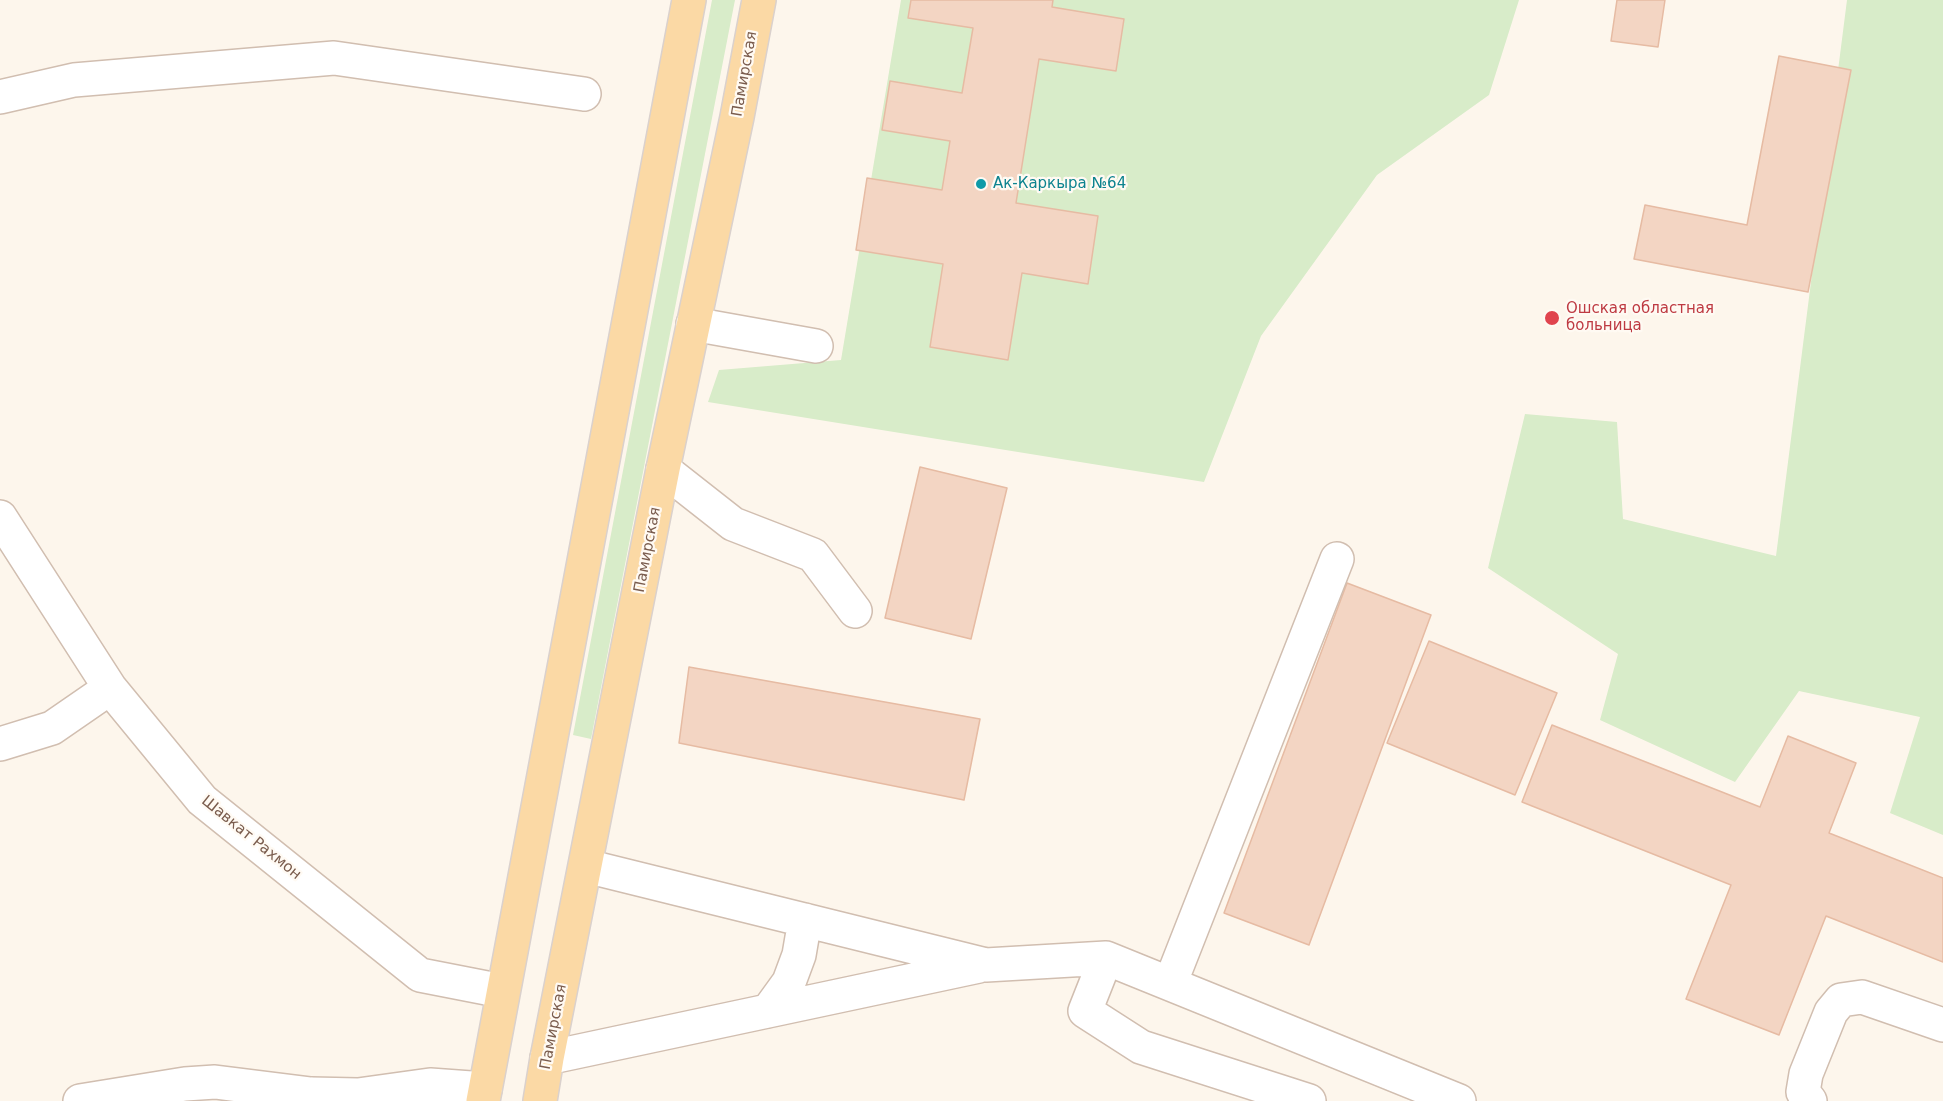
<!DOCTYPE html>
<meta charset="utf-8">
<style>
body{margin:0}
canvas{display:block;background:#fdf6ec}
</style>
<canvas width="1943" height="1101"></canvas>
<script>
const ctx = document.querySelector('canvas').getContext('2d');
ctx.lineJoin = 'round';
function fillPath(path, color) {
  ctx.fillStyle = color;
  ctx.fill(path, 'evenodd');
}
function toPath(rows) {
  const path = new Path2D();
  for (const r of rows) {
    path.moveTo(r[0], r[1]);
    for (let i = 2; i < r.length; i += 2) path.lineTo(r[i], r[i + 1]);
  }
  return path;
}
function strokePath(path, color, width, dash) {
  ctx.strokeStyle = color;
  ctx.lineWidth = width;
  ctx.lineCap = dash ? 'butt' : 'round';
  ctx.setLineDash(dash || []);
  ctx.stroke(path);
}
function drawText(font, color, halo, rows, align = 'center') {
  ctx.font = font + ' "DejaVu Sans",sans-serif';
  ctx.lineWidth = 4.5;
  ctx.setLineDash([]);
  ctx.textBaseline = 'middle';
  ctx.strokeStyle = halo;
  ctx.fillStyle = color;
  for (const [text, x, y, turn = 0] of rows) {
    ctx.save();
    ctx.translate(x, y);
    ctx.rotate((+turn || 0) * Math.PI / 180);
    ctx.textAlign = isNaN(turn) ? turn : align;
    if (halo) ctx.strokeText(text, 0, 0);
    ctx.fillText(text, 0, 0);
    ctx.restore();
  }
}
fillPath(toPath([
 [712,0,735,0,591,739,573,735],
 [901,0,1519,0,1489,95,1377,175,1261,336,1204,482,708,402,719,370,841,360],
 [1847,0,1943,0,1943,835,1890,813,1920,717,1799,691,1735,782,1600,720,1618,654,1488,568,1525,414,1617,422,1623,519,1776,556]
]), '#d8ecc9');
const building = toPath([
 [911,0,1053,0,1052,7,1124,19,1116,71,1039,59,1016,203,1098,216,1088,284,1022,273,1008,360,930,347,943,264,856,250,867,178,942,190,950,141,882,130,890,81,962,93,973,28,908,18,911,0],
 [1617,0,1665,0,1658,47,1611,41,1617,0],
 [1779,56,1851,70,1808,292,1634,259,1645,205,1747,225,1779,56],
 [920,467,1007,488,971,639,885,618,920,467],
 [1347,583,1431,615,1309,945,1224,913,1347,583],
 [1429,641,1557,693,1515,795,1387,743,1429,641],
 [689,667,980,719,964,800,679,743,689,667],
 [1552,725,1760,807,1788,736,1856,763,1829,833,1943,878,1943,962,1826,916,1779,1035,1686,999,1731,885,1522,802,1552,725]
]);
fillPath(building, '#f3d5c3');
strokePath(building, '#e6bba3', 1.5);
const minor = toPath([
 [0,97,74,80,334,58,584,94],
 [693,324,816,346],
 [663,469,733,524,813,555,855,611],
 [0,517,110,688,202,800,420,975,502,991],
 [0,744,52,728,110,688],
 [586,866,986,965,1106,958,1459,1101],
 [1106,958,1085,1011,1141,1047,1309,1101],
 [1170,984,1337,559],
 [768,1011,789,982,799,955,805,920],
 [547,1058,979,966],
 [80,1101,185,1084,215,1082,311,1094,358,1095,430,1085,485,1089],
 [1810,1101,1803,1092,1806,1074,1831,1012,1841,1000,1862,997,1943,1025]
]);
const major = toPath([
 [483,1101,689,0],
 [540,1101,547,1058,663,469,737,117,759,0]
]);
strokePath(minor, '#d1beb0', 36);
strokePath(major, '#dad1cd', 36);
strokePath(minor, '#fff', 33);
strokePath(major, '#fbd9a5', 33);
for (const [x, y, r, color] of [
 [981,184,6,"#0f9aa8"],
 [1552,318,8,"#e0444e"]
]) {
  const dot = new Path2D();
  dot.arc(x, y, r, 0, 2 * Math.PI);
  ctx.fillStyle = color;
  ctx.fill(dot);
  strokePath(dot, '#fffaf3', 2);
}
drawText('15px', '#7a5c4d', '#fffaf3', [
 ["Памирская",745,74,-80],
 ["Памирская",648,550,-79],
 ["Шавкат Рахмон",251,838,39],
 ["Памирская",554,1027,-79]
]);
drawText('15px', '#0d838f', '#fffaf3', [
 ["Ак-Каркыра №64",993,184]
], 'left');
drawText('15px', '#be3a42', '#fffaf3', [
 ["Ошская областная",1566,309],
 ["больница",1566,326]
], 'left');
</script>
